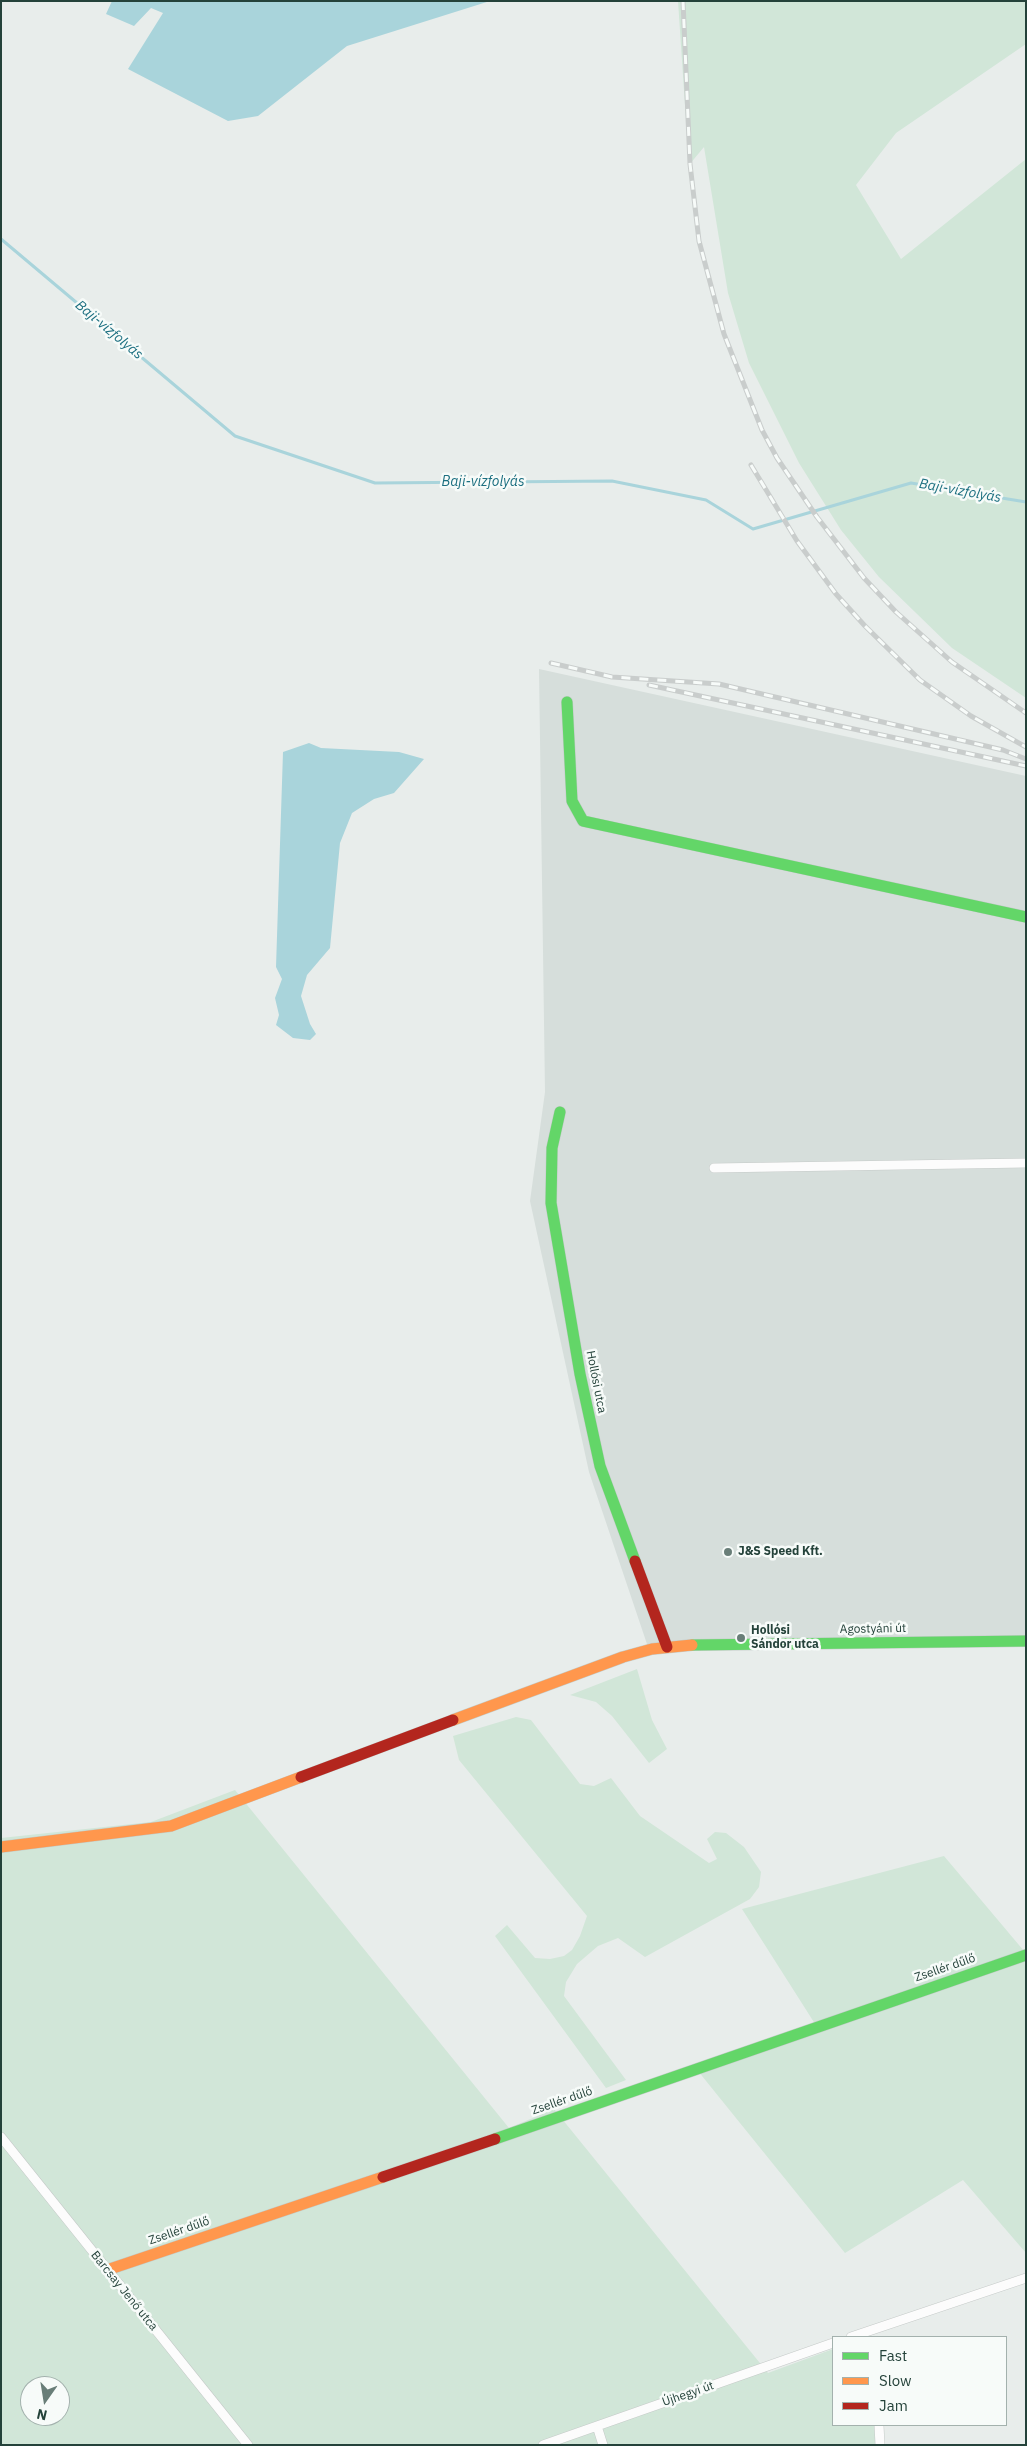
<!DOCTYPE html>
<meta charset="utf-8">
<style>
body{margin:0}
#map{position:relative;width:1027px;height:2446px;overflow:hidden;background:#e8edeb;font-family:"IBM Plex Sans",sans-serif}
canvas{display:block}
.frame{position:absolute;inset:0;border:2px solid #24423a;pointer-events:none}
.legend{position:absolute;left:832px;top:2336px;width:175px;height:90px;box-sizing:border-box;background:#f7fbf9;border:1px solid #a3b1ad;margin:0;padding:6px 9px;list-style:none;font-size:15px;color:#24423a}
.legend li{display:flex;align-items:center;gap:10px;height:25px}
.legend b{width:25px;border:1px solid #a3b1ad}
.north{position:absolute;left:20px;top:2376px;width:50px;height:50px;box-sizing:border-box;background:#f7fbf9;border:1px solid #a3b1ad;border-radius:50%;rotate:193deg;font-size:14px;font-weight:700;line-height:20px;text-align:center;color:#24423a}
.north::after{content:'';display:block;margin:auto;width:18px;height:22px;background:#697e78;clip-path:polygon(50% 0,100% 100%,50% 72%,0 100%)}
</style>
<div id="map">
<canvas width="1027" height="2446"></canvas>
<div class="frame"></div>
<ul class="legend">
<li><b style="height:6px;background:#63d668"></b>Fast</li>
<li><b style="height:6px;background:#ff974d"></b>Slow</li>
<li><b style="height:6px;background:#b3261e"></b>Jam</li>
</ul>
<div class="north">N</div>
</div>
<script>
const ctx = document.querySelector('canvas').getContext('2d');
ctx.lineJoin = 'round';
function fillPath(path, color) {
  ctx.fillStyle = color;
  ctx.fill(path, 'evenodd');
}
function toPath(rows) {
  const path = new Path2D();
  for (const r of rows) {
    path.moveTo(r[0], r[1]);
    for (let i = 2; i < r.length; i += 2) path.lineTo(r[i], r[i + 1]);
  }
  return path;
}
function strokePath(path, color, width, dash) {
  ctx.strokeStyle = color;
  ctx.lineWidth = width;
  ctx.lineCap = dash ? 'butt' : 'round';
  ctx.setLineDash(dash || []);
  ctx.stroke(path);
}
function drawText(font, color, halo, rows, align = 'center') {
  ctx.font = font + ' "IBM Plex Sans",sans-serif';
  ctx.lineWidth = 5;
  ctx.setLineDash([]);
  ctx.textBaseline = 'middle';
  ctx.strokeStyle = halo;
  ctx.fillStyle = color;
  for (const [text, x, y, turn = 0] of rows) {
    ctx.save();
    ctx.translate(x, y);
    ctx.rotate((+turn || 0) * Math.PI / 180);
    ctx.textAlign = isNaN(turn) ? turn : align;
    if (halo) ctx.strokeText(text, 0, 0);
    ctx.fillText(text, 0, 0);
    ctx.restore();
  }
}
fillPath(toPath([
 [539,669,1026,776,1026,1642,649,1650,589,1472,530,1201,545,1092]
]), '#d6dedb');
fillPath(toPath([
 [678,1,1026,1,1026,44,896,133,856,185,901,259,1026,159,1026,698,952,648,879,577,841,530,799,463,749,363,728,293,704,147,689,165],
 [637,1669,652,1720,667,1749,649,1763,612,1716,596,1702,570,1695],
 [516,1717,531,1720,580,1784,594,1786,611,1778,640,1816,709,1863,717,1859,707,1839,715,1832,726,1833,744,1847,761,1872,759,1887,750,1899,645,1957,618,1938,598,1946,577,1964,566,1982,564,1996,626,2080,606,2088,495,1936,507,1925,535,1958,550,1959,564,1956,572,1950,580,1936,587,1916,459,1760,453,1736],
 [235,1790,509,2128,554,2109,768,2373,833,2349,833,2425,879,2425,879,2445,1,2445,1,1838,151,1822],
 [30,2386,60,2386,60,2416,30,2416],
 [944,1856,1024,1951,1026,1951,1026,2253,963,2180,845,2253,698,2071,817,2027,742,1909]
]), '#d1e6d8');
fillPath(toPath([
 [112,1,490,1,347,46,258,116,228,121,128,69,163,13,151,8,134,26,106,14],
 [309,743,321,748,399,752,424,759,394,793,374,799,352,813,340,843,330,948,307,975,301,996,310,1024,316,1034,310,1040,293,1038,276,1025,279,1015,275,998,282,979,276,967,283,752]
]), '#a9d4db');
strokePath(toPath([
 [1,239,235,436,375,483,612,481,706,500,753,529,911,483,1026,502]
]), '#a9d4db', 3);
const street = toPath([
 [714,1168,1026,1163],
 [1,2137,248,2445],
 [851,2337,1026,2278],
 [879,2425,880,2445],
 [597,2426,603,2445],
 [543,2445,833,2343]
]);
const fast = toPath([
 [567,702,572,801,583,821,1026,917],
 [560,1112,552,1148,551,1203,580,1374,600,1466,635,1561],
 [692,1645,1026,1641],
 [495,2139,1026,1955]
]);
const slow = toPath([
 [453,1720,623,1657,652,1649,692,1645],
 [1,1847,171,1826,301,1777],
 [107,2270,383,2177]
]);
const jam = toPath([
 [635,1561,667,1647],
 [301,1777,453,1720],
 [383,2177,495,2139]
]);
strokePath(street, '#c5cac8', 10);
strokePath(fast, '#c3cbc8', 12);
strokePath(slow, '#c3cbc8', 12);
strokePath(jam, '#c3cbc8', 12);
strokePath(street, '#fcfcfc', 9);
strokePath(fast, '#63d668', 11);
strokePath(slow, '#ff974d', 11);
strokePath(jam, '#b3261e', 11);
const rail = toPath([
 [683,1,690,164,699,241,724,334,762,430,777,458,817,517,864,578,896,612,952,662,1026,713],
 [751,465,797,541,836,594,865,626,920,680,971,716,1026,747],
 [551,663,612,677,719,684,1003,750,1026,759],
 [649,685,1026,766]
]);
strokePath(rail, '#c9cdcc', 5);
strokePath(rail, '#f7fbf9', 3, [9]);
for (const [x, y, r, color] of [
 [728,1552,5,"#697e78"],
 [741,1638,5,"#697e78"]
]) {
  const dot = new Path2D();
  dot.arc(x, y, r, 0, 2 * Math.PI);
  ctx.fillStyle = color;
  ctx.fill(dot);
  strokePath(dot, '#f7fbf9', 2);
}
drawText('12px', '#24423a', '#f7fbf9', [
 ["Hollósi utca",596,1382,79],
 ["Agostyáni út",873,1629,-1],
 ["Zsellér dűlő",945,1968,-19],
 ["Zsellér dűlő",562,2101,-19],
 ["Zsellér dűlő",179,2231,-19],
 ["Barcsay Jenő utca",124,2291,51],
 ["Újhegyi út",688,2394,-19]
]);
drawText('bold 12px', '#24423a', '#f7fbf9', [
 ["J&S Speed Kft.",738,1552],
 ["Hollósi",751,1631],
 ["Sándor utca",751,1645]
], 'left');
drawText('italic 14px', '#1c6f80', '#f7fbf9', [
 ["Baji-vízfolyás",109,330,40],
 ["Baji-vízfolyás",483,482],
 ["Baji-vízfolyás",960,491,10]
]);
</script>
